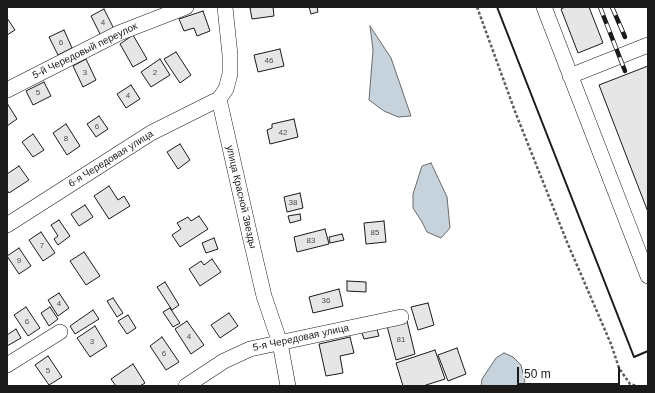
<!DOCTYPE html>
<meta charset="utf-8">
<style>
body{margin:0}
#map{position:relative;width:655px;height:393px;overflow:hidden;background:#fff;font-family:Helvetica,sans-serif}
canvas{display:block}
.frame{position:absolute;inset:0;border:8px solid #1a1a1a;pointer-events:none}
.scale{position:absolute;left:517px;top:367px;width:103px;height:18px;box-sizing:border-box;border:2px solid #1a1a1a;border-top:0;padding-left:5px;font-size:12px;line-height:14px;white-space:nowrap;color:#1a1a1a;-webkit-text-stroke:3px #fff;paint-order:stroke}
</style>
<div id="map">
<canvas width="655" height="393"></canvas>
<div class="frame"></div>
<div class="scale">50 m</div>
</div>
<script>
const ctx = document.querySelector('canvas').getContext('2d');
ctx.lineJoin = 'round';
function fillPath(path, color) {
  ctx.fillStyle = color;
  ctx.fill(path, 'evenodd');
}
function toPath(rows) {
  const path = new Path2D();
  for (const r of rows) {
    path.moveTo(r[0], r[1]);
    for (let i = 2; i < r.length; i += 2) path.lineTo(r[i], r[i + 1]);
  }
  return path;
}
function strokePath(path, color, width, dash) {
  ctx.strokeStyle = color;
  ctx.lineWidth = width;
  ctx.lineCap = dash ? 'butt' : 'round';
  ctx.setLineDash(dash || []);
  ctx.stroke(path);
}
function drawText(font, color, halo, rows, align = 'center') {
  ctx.font = font + ' Helvetica,sans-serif';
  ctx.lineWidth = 3;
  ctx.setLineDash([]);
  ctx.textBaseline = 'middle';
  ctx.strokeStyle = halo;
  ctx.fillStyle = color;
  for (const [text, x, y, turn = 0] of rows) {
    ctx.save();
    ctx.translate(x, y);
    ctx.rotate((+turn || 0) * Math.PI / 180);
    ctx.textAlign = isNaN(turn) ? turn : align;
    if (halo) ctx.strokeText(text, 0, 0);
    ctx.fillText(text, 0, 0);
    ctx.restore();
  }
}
const water = toPath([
 [370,26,391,58,411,116,398,117,384,111,369,100,373,50,370,26],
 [431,163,447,197,450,228,441,238,427,232,422,222,413,208,413,194,422,166,431,163],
 [504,353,513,357,521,365,525,381,522,386,481,386,482,379,496,358,504,353]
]);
fillPath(water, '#c6d2dc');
strokePath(water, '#6a6a6a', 1);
const building = toPath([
 [254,7,273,7,274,16,252,19,250,8,254,7],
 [309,7,317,7,318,12,311,14,309,7],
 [565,7,589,7,603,43,578,53,561,9,565,7],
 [104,9,114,29,101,36,91,16,104,9],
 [203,11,210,31,197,36,194,28,184,31,179,19,203,11],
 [7,18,15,30,7,35,7,18],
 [64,30,72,48,58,55,49,37,64,30],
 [133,35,147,59,133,67,120,44,133,35],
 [280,49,284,66,258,72,254,55,280,49],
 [176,52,191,75,180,83,164,59,176,52],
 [86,59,96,80,83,87,73,66,86,59],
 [160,59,170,75,151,87,141,72,160,59],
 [648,66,648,212,599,85,648,66],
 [44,82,51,96,33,105,26,91,44,82],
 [131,85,140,99,126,108,117,94,131,85],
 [7,103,17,119,7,126,7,103],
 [99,116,108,129,96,137,87,124,99,116],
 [294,119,298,137,270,144,267,130,272,128,272,124,294,119],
 [66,124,80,146,67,155,53,133,66,124],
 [33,134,44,150,33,157,22,142,33,134],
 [180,144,190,160,178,169,167,152,180,144],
 [19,166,29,180,9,193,7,190,7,174,19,166],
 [109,186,118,200,124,196,130,206,109,219,94,196,109,186],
 [300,193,303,208,287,212,284,197,300,193],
 [85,205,93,217,79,226,71,214,85,205],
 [300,214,301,220,290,223,288,216,300,214],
 [199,216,208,229,180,247,172,235,181,229,177,223,188,217,191,221,199,216],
 [59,220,70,236,58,245,54,239,58,236,51,225,59,220],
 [384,221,386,242,366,244,364,223,384,221],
 [325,229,329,244,297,252,294,237,325,229],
 [41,232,55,253,43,261,29,240,41,232],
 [342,234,344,240,330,243,329,237,342,234],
 [214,238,218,249,206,253,202,243,214,238],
 [19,248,31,266,19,274,7,256,19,248],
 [84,252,100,276,86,285,70,261,84,252],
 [212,259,221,272,200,286,189,269,201,261,204,265,212,259],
 [347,281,366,282,366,292,347,291,347,281],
 [165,282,179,305,172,310,157,287,165,282],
 [339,289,343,306,313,313,309,297,339,289],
 [59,293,69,308,58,316,48,300,59,293],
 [113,298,123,313,117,317,107,301,113,298],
 [428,303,434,325,418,330,411,307,428,303],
 [26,307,40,328,28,336,14,315,26,307],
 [50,307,58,319,49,326,41,313,50,307],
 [170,308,180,323,173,327,163,312,170,308],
 [93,310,99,319,75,334,70,326,93,310],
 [229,313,238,326,220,338,211,325,229,313],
 [128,315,136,328,127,334,118,321,128,315],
 [187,321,204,345,191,354,175,329,187,321],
 [407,321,415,354,396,360,387,326,407,321],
 [95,326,107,346,90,357,77,338,95,326],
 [376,326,379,336,364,339,361,330,376,326],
 [16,329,21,338,7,346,7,335,16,329],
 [162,337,179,362,166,370,150,346,162,337],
 [350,337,354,353,340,356,343,373,326,376,319,344,350,337],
 [457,348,466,374,448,381,438,355,457,348],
 [435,350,445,379,423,386,403,386,396,363,435,350],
 [48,356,62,377,49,385,35,365,48,356],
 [133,364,145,383,140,386,116,386,111,379,133,364]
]);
fillPath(building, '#e6e6e6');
strokePath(building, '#1a1a1a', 1);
const minor = toPath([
 [225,7,230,55,230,74,226,89,219,99,250,236,264,296,280,343,288,386],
 [544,7,648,276],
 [570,76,648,45],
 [7,90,119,33,186,7],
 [7,225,151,133,219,99],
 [7,365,60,332],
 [186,386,224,361,250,349,401,317]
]);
strokePath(minor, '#1a1a1a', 16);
strokePath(toPath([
 [477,7,516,114,567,242,611,344,619,368,630,384,636,386]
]), '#5f5f5f', 2.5, [3, 2]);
strokePath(minor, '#fff', 15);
const rail = toPath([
 [600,7,625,71],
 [612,7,625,37]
]);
strokePath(rail, '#1a1a1a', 4.5);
strokePath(rail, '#fff', 3, [9]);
strokePath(toPath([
 [497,7,634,357,648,351]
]), '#1a1a1a', 2);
drawText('8px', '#4d4d4d', null, [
 ["4",103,23],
 ["6",61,43],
 ["46",269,61],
 ["3",85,73],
 ["2",155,73],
 ["5",38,93],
 ["4",128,96],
 ["6",97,127],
 ["42",283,133],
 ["8",66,139],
 ["38",293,203],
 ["85",375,233],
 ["83",311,241],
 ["7",42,246],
 ["9",19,261],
 ["36",326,301],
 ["4",59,304],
 ["6",27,322],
 ["4",189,337],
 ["81",401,340],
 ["3",92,342],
 ["6",164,354],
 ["5",48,371]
]);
drawText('10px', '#1a1a1a', '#fff', [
 ["5-й Чередовый переулок",85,51,-26],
 ["6-я Чередовая улица",111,159,-32],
 ["улица Красной Звезды",241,197,77],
 ["5-я Чередовая улица",301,338,-12]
]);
</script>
